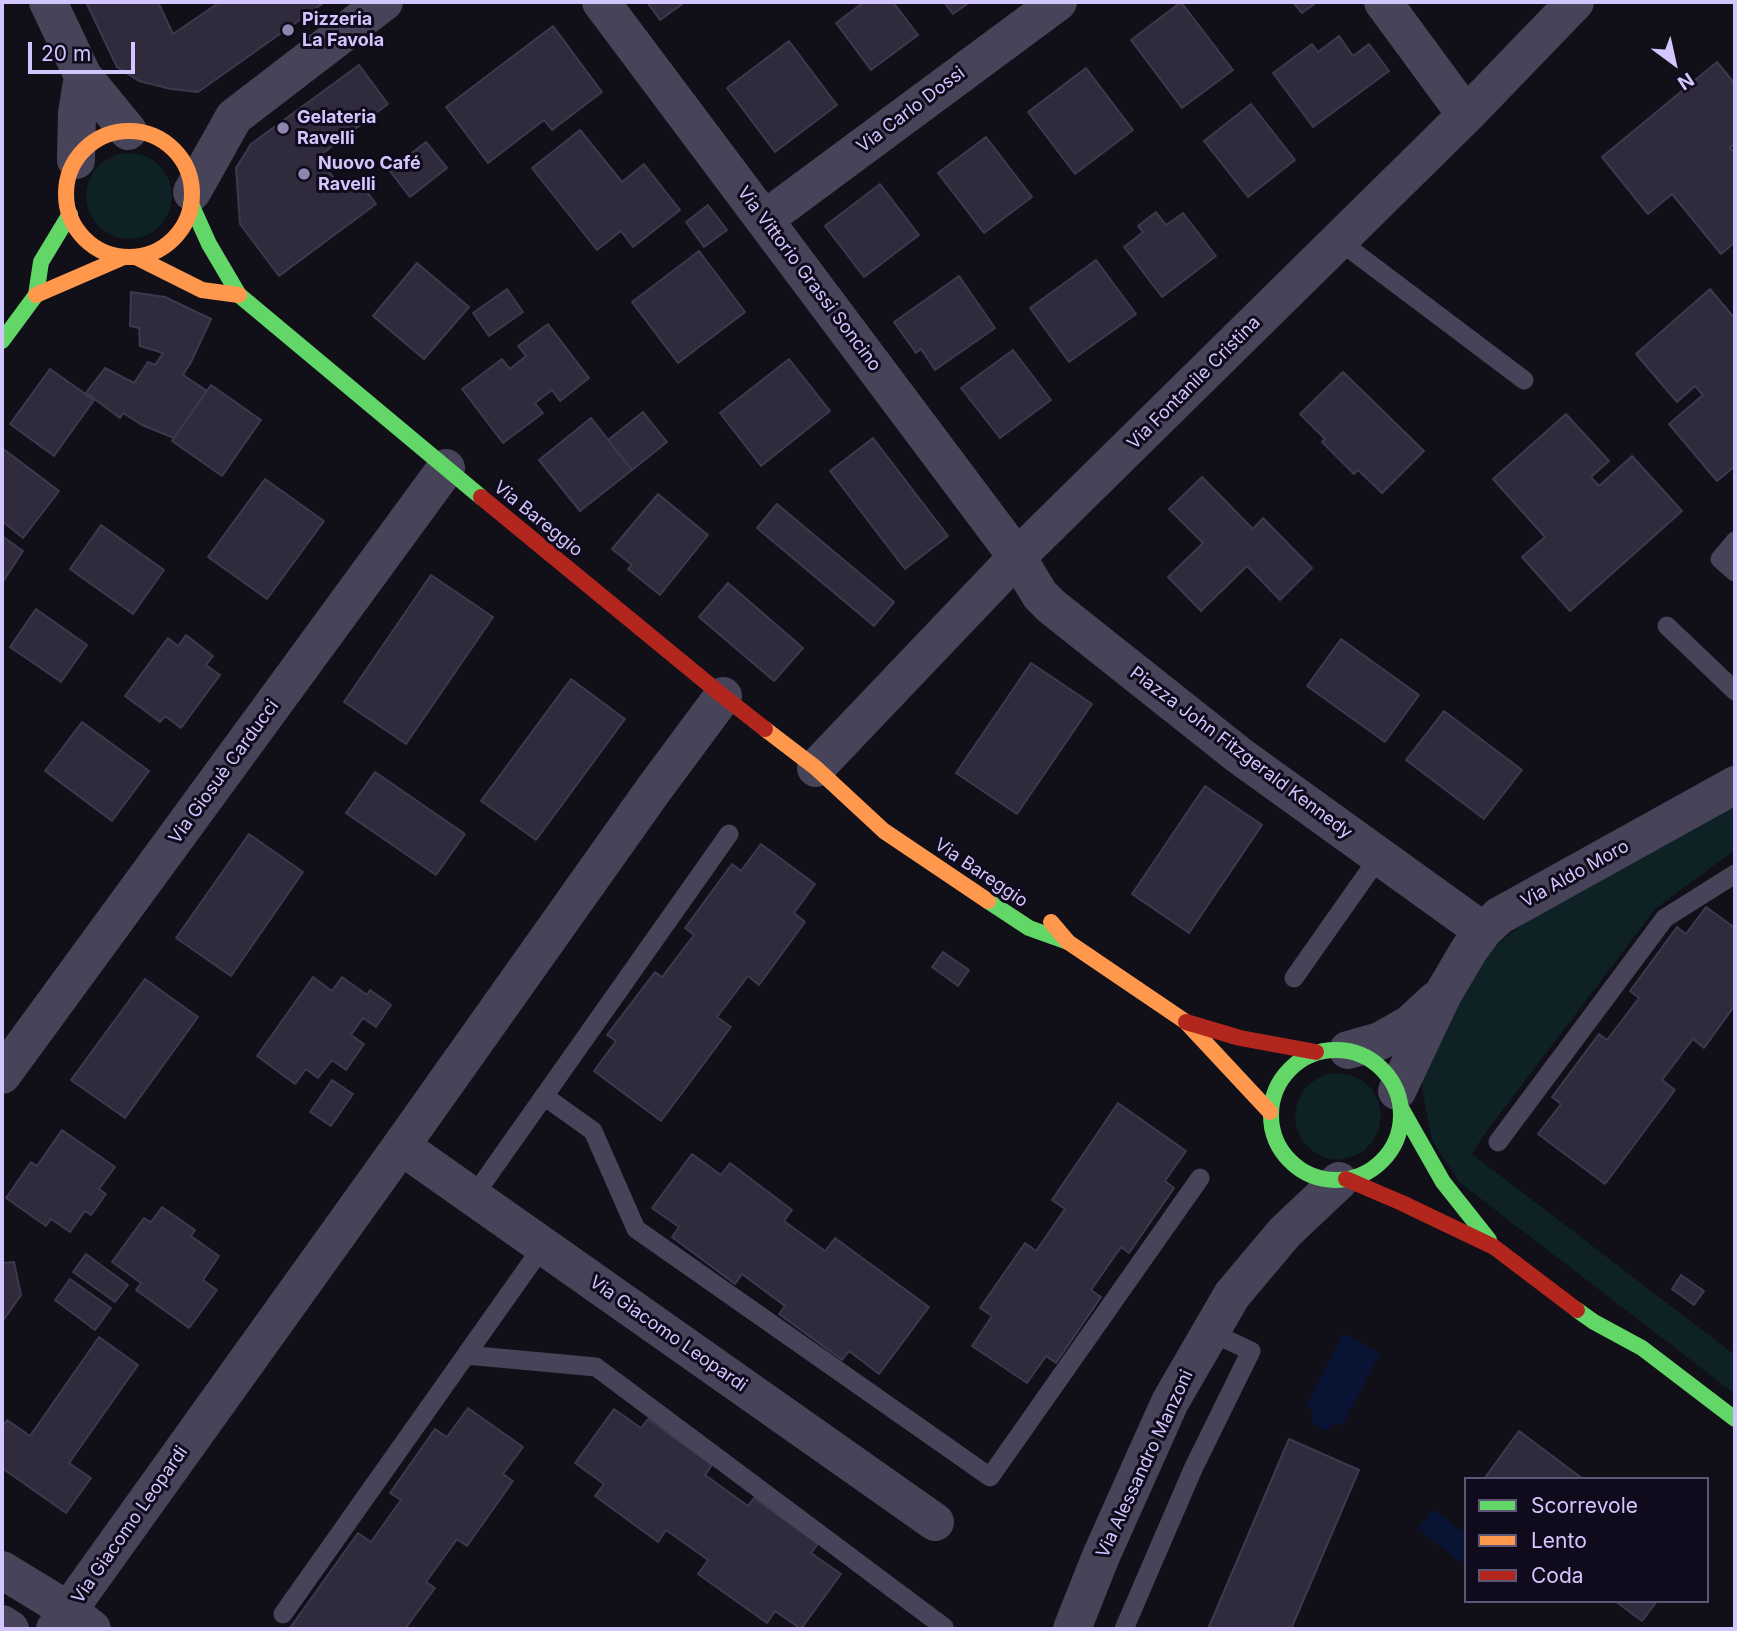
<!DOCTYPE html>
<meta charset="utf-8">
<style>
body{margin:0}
#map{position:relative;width:1737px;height:1631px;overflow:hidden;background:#110f18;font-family:Inter,sans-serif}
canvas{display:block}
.frame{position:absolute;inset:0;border:4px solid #d3c6ff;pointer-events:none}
.legend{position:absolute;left:1464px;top:1477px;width:245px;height:126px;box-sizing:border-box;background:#100b1c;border:2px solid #5e5677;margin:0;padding:9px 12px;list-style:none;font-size:21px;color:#d3c6ff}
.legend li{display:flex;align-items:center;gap:14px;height:35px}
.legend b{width:35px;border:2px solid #5e5677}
.north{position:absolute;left:1639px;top:28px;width:70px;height:70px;-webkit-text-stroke:5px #100b1c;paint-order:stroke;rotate:147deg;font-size:19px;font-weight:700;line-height:28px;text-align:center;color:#d3c6ff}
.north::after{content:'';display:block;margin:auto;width:24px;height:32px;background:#d3c6ff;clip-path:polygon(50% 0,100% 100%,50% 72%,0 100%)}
.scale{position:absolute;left:28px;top:42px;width:107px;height:32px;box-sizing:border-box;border:4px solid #d3c6ff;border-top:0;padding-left:9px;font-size:21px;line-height:24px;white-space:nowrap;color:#d3c6ff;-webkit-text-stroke:5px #100b1c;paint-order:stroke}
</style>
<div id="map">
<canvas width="1737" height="1631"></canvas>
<div class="frame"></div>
<ul class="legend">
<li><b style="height:9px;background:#63d668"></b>Scorrevole</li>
<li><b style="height:9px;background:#ff974d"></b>Lento</li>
<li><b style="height:9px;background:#b3261e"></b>Coda</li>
</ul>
<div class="north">N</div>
<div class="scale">20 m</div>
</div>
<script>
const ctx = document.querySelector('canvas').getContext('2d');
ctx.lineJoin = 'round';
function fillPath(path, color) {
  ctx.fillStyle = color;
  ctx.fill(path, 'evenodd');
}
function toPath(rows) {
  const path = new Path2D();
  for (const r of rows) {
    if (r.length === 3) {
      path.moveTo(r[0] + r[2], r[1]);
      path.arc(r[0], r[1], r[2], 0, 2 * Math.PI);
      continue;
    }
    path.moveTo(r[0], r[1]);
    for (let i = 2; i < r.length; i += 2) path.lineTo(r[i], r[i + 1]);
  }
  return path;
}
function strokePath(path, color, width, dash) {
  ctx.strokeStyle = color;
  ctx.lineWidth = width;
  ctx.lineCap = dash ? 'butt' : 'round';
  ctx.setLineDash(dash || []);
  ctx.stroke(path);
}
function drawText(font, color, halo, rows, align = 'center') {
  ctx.font = font + ' Inter,sans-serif';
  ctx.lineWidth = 6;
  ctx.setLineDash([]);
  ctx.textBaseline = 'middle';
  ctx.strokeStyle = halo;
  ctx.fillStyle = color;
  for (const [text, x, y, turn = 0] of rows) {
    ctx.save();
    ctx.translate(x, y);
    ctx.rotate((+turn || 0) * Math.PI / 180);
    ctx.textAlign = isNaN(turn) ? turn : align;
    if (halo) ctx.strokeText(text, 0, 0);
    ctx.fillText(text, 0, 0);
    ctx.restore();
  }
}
fillPath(toPath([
 [129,196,43],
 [1735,802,1735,850,1656,908,1484,1135,1472,1154,1735,1355,1735,1394,1459,1182,1432,1140,1422,1089,1425,1052,1473,967,1498,944,1535,914],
 [1337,1073,1351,1075,1363,1081,1373,1090,1379,1103,1381,1116,1379,1129,1373,1141,1364,1151,1352,1157,1338,1160,1325,1158,1313,1151,1303,1142,1297,1130,1295,1117,1297,1104,1303,1091,1312,1082,1324,1075]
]), '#0e2124');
fillPath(toPath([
 [1343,1333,1380,1353,1343,1425,1335,1422,1328,1429,1322,1430,1315,1425,1312,1420,1313,1411,1305,1407],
 [1434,1509,1466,1535,1466,1540,1462,1545,1466,1547,1466,1556,1461,1563,1418,1528]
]), '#091435');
const building = toPath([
 [86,2,158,2,173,34,220,2,325,2,198,92,171,89,139,81,117,67,86,2],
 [647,2,685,2,660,20,647,2],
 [864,2,893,2,918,35,871,70,836,23,864,2],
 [944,2,970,2,953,14,944,2],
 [1181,2,1233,70,1182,108,1131,40,1181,2],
 [1293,2,1317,2,1302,13,1293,2],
 [553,26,602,92,552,130,544,120,488,163,446,107,553,26],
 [1339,36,1353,56,1369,44,1389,71,1313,127,1273,73,1312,44,1318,52,1339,36],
 [789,41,837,105,775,152,727,88,789,41],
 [1717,62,1735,84,1735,144,1730,148,1735,154,1735,242,1721,254,1672,194,1648,214,1602,157,1717,62],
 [359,65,388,104,318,157,344,192,359,181,376,204,279,276,240,224,236,168,251,144,359,65],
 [1086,68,1133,130,1075,174,1028,112,1086,68],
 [1251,104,1295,160,1248,197,1204,141,1251,104],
 [580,130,622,182,644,164,680,210,633,247,621,231,597,250,532,168,580,130],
 [986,137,1032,197,984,233,938,173,986,137],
 [426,142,447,168,410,197,389,170,426,142],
 [880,184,919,235,864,277,825,226,880,184],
 [708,205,727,230,704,247,686,222,708,205],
 [1156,212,1166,225,1183,213,1216,256,1162,297,1124,247,1143,232,1138,226,1156,212],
 [699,251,745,312,678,363,632,302,699,251],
 [1096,260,1136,314,1069,362,1030,308,1096,260],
 [417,263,469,307,424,359,373,316,417,263],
 [959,276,995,328,935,370,921,349,916,353,894,322,959,276],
 [507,289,523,312,489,336,473,313,507,289],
 [1710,289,1735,319,1735,466,1717,481,1669,424,1703,395,1695,386,1677,402,1636,354,1710,289],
 [131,292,165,297,211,319,191,362,183,375,207,391,174,438,142,425,123,413,120,418,89,395,89,397,85,394,105,368,134,383,148,362,155,365,163,353,140,346,139,328,130,326,131,292],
 [548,324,589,378,560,401,552,390,535,403,543,413,503,443,462,389,502,359,510,369,526,356,518,346,548,324],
 [1013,350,1051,400,1000,438,961,388,1013,350],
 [789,359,830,411,761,466,720,413,789,359],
 [50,369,94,400,54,456,10,424,50,369],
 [1343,372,1424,451,1382,493,1358,470,1354,474,1322,442,1325,439,1300,414,1343,372],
 [211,385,261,420,222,476,172,441,211,385],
 [643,412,667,442,632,470,608,440,643,412],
 [1566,414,1609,461,1591,477,1599,486,1632,456,1682,511,1570,611,1522,557,1545,537,1493,479,1566,414],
 [591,418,632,470,580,511,539,460,591,418],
 [873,438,948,536,905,569,830,471,873,438],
 [2,448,59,491,23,538,2,521,2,448],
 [1202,477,1253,529,1263,518,1312,568,1280,600,1247,566,1201,611,1168,577,1203,543,1169,509,1202,477],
 [265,479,324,521,267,599,208,557,265,479],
 [658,494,708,535,660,595,628,569,632,565,612,549,658,494],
 [777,504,894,602,874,626,757,528,777,504],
 [101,525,164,570,133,614,70,569,101,525],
 [2,536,23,551,2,583,2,536],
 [431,575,493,617,406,744,344,702,431,575],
 [728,583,803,648,774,681,699,617,728,583],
 [36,609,87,645,61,682,10,647,36,609],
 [186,635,213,656,206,665,220,675,181,728,165,716,160,722,125,696,168,638,178,646,186,635],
 [1341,639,1419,695,1385,742,1307,686,1341,639],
 [1031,663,1092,704,1017,814,956,773,1031,663],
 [571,679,625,719,536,840,481,801,571,679],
 [1444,711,1522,770,1484,819,1406,760,1444,711],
 [82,722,149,771,112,821,45,771,82,722],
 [375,772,465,834,436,875,346,813,375,772],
 [1205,786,1262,825,1189,933,1132,894,1205,786],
 [249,834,303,872,231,976,176,938,249,834],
 [761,844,815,884,794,913,805,922,759,985,748,976,717,1017,731,1027,661,1121,594,1071,616,1041,607,1035,655,972,662,977,694,935,685,928,732,864,741,871,761,844],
 [1706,907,1735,928,1735,1005,1704,1048,1693,1039,1662,1080,1675,1090,1605,1184,1538,1134,1561,1104,1552,1097,1599,1034,1607,1040,1639,998,1630,991,1677,927,1686,934,1706,907],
 [943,952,969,970,958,986,932,967,943,952],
 [313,977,332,991,342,977,367,995,370,990,391,1005,376,1027,363,1018,351,1035,364,1044,346,1070,332,1060,318,1078,306,1069,295,1084,257,1056,313,977],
 [145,979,198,1017,125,1118,71,1080,145,979],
 [332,1080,353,1094,331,1126,310,1112,332,1080],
 [1118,1103,1186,1151,1165,1181,1174,1188,1129,1253,1121,1247,1091,1290,1101,1297,1056,1363,1046,1356,1027,1383,972,1346,992,1316,980,1308,1025,1243,1036,1251,1065,1209,1052,1200,1118,1103],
 [62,1130,115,1167,99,1189,106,1194,91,1215,85,1211,70,1232,51,1219,46,1226,6,1198,31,1162,37,1166,62,1130],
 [692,1154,721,1175,730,1163,792,1210,784,1221,825,1251,835,1238,929,1307,879,1374,849,1351,842,1360,779,1314,785,1306,742,1274,735,1284,672,1237,679,1227,652,1208,692,1154],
 [162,1207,195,1230,191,1236,219,1256,203,1280,217,1290,189,1328,136,1290,141,1283,112,1262,144,1218,151,1222,162,1207],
 [86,1254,128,1285,115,1302,73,1272,86,1254],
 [14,1262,21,1295,2,1322,2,1263,14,1262],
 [1681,1275,1704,1291,1694,1305,1672,1289,1681,1275],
 [70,1279,111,1308,95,1330,55,1300,70,1279],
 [99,1337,138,1365,69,1463,91,1478,66,1513,2,1468,2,1428,7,1420,30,1436,99,1337],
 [468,1408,523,1447,503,1474,513,1481,467,1546,457,1539,426,1582,435,1588,405,1629,290,1628,358,1533,371,1542,401,1500,390,1493,435,1429,447,1437,468,1408],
 [614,1409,641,1428,648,1419,712,1465,705,1475,748,1506,754,1498,818,1544,811,1553,841,1574,801,1629,775,1611,767,1623,698,1574,708,1560,666,1530,658,1542,595,1496,604,1484,575,1463,614,1409],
 [1519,1431,1583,1479,1484,1479,1519,1431],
 [1289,1439,1359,1470,1291,1629,1208,1629,1289,1439],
 [1615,1601,1657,1601,1642,1621,1615,1601]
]);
fillPath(building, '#302b3c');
strokePath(building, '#3e384e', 2);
strokePath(toPath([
 [1338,240,1524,380],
 [1735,541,1720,559,1735,572],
 [1667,626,1735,691],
 [1294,978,1379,857],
 [544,1096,593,1131,636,1229,990,1477,1200,1178],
 [1498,1142,1665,918,1735,874],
 [473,1197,729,834],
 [466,1355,596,1367,944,1627,944,1629],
 [283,1614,543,1246],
 [1124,1629,1193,1469,1251,1351,1210,1332]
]), '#474359', 19);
strokePath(toPath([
 [48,2,83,76,128,131],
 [601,2,1017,557,1040,595,1051,606,1240,756,1483,931],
 [1383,2,1466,115],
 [76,160,77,113,83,76],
 [192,192,234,117,384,2],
 [765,219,1058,2],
 [816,768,1017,557,1466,115,1575,2],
 [1348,1050,1380,1041,1410,1024,1436,1000],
 [2,1075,446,468],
 [1397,1091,1443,994,1469,950,1483,931,1499,916,1735,785],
 [401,1146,935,1522],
 [2,1570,69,1611,92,1629],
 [2,1624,10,1629],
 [55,1629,401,1146,654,789,723,696],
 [1072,1629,1101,1556,1170,1402,1232,1295,1285,1232,1339,1181]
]), '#474359', 38);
strokePath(toPath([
 [191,204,209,244,239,295,481,497],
 [2,341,36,295,41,262,70,214],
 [988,901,1029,928,1068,942],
 [1336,1115,65],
 [1401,1108,1443,1182,1489,1240],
 [1577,1310,1594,1322,1642,1348,1735,1419]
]), '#63d668', 16);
strokePath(toPath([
 [129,194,63],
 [136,257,202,290,239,295],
 [36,295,124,257],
 [765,729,816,768,884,831,988,901],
 [1051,922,1068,942,1186,1022,1270,1112]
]), '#ff974d', 16);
strokePath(toPath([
 [481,497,723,696,765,729],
 [1186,1022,1240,1038,1316,1052],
 [1346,1179,1402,1203,1494,1247,1577,1310]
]), '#b3261e', 16);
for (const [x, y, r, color] of [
 [288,30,7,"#8f86ae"],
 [283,128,7,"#8f86ae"],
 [304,174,7,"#8f86ae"]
]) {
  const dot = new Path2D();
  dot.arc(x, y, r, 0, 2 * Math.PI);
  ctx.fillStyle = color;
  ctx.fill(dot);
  strokePath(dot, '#100b1c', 2.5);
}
drawText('bold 18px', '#d3c6ff', '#100b1c', [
 ["Pizzeria",302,20],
 ["La Favola",302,41],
 ["Gelateria",297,118],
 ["Ravelli",297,139],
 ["Nuovo Café",318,164],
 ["Ravelli",318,185]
], 'left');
drawText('18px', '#d3c6ff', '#100b1c', [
 ["Via Carlo Dossi",911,110,-37],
 ["Via Vittorio Grassi Soncino",809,279,53],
 ["Via Fontanile Cristina",1194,383,-45],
 ["Via Bareggio",538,519,39],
 ["Piazza John Fitzgerald Kennedy",1241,753,37],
 ["Via Giosuè Carducci",224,772,-54],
 ["Via Bareggio",981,873,34],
 ["Via Aldo Moro",1575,874,-29],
 ["Via Giacomo Leopardi",668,1334,35],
 ["Via Alessandro Manzoni",1145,1464,-65],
 ["Via Giacomo Leopardi",130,1525,-55]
]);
</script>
